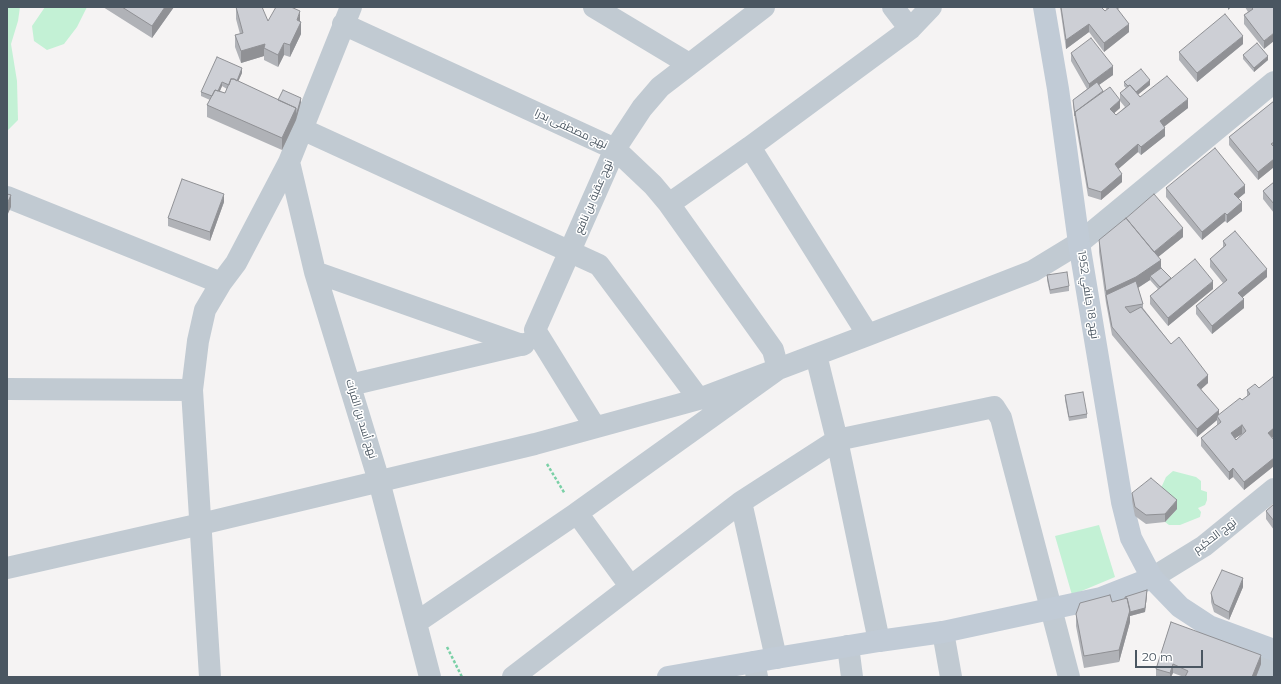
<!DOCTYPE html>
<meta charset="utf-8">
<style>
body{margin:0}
#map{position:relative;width:1281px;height:684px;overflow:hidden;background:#f5f3f3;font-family:Montserrat,sans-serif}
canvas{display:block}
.frame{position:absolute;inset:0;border:8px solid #4a5661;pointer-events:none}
.scale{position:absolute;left:1135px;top:650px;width:68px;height:18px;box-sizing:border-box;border:2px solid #4a5661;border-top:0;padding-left:5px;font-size:12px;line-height:14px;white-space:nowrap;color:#4a5661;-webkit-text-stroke:3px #fff;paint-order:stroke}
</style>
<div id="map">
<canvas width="1281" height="684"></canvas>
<div class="frame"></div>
<div class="scale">20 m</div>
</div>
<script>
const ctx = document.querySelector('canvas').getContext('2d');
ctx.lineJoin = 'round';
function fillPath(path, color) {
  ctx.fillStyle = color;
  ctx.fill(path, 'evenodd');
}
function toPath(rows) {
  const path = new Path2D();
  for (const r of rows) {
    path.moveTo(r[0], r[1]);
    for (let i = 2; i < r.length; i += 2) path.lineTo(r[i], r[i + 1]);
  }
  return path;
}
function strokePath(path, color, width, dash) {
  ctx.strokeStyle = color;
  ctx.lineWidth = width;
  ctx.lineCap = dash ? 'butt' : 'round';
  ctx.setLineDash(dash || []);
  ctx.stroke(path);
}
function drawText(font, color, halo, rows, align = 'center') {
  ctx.font = font + ' Montserrat,Cairo,sans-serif';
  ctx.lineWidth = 3;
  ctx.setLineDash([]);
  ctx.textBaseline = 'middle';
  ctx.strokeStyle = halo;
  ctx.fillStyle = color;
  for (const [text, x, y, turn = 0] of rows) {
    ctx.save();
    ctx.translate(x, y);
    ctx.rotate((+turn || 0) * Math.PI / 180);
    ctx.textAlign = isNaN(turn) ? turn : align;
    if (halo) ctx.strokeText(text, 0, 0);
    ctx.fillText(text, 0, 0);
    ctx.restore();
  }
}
fillPath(toPath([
 [7,7,20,7,18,21,11,44,17,81,18,120,7,131],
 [45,7,87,7,77,27,64,44,47,50,34,41,32,26],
 [1173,471,1196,477,1201,481,1201,490,1207,492,1207,500,1205,505,1198,508,1201,512,1200,517,1180,525,1169,525,1165,522,1177,509,1161,488,1166,477],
 [1099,525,1115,577,1072,595,1055,536]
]), '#c3f1d5');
strokePath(toPath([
 [547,464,565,494],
 [447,647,462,677]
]), '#7ad0a6', 2.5, [3, 2]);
strokePath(toPath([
 [594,7,689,64],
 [343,24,615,149,653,185,669,204,773,350,778,369,577,513,417,622],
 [910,29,931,7],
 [302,129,599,265,699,399],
 [750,147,868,335],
 [289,162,315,272,379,481,430,677],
 [7,197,221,283],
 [669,204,750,147,910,29,893,7],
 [315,272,522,345],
 [816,355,837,440,879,641],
 [350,385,524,344],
 [7,389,192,390],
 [595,427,535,330,615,149,642,108,660,87,764,7],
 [741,502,776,658],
 [577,513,630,586],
 [7,568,201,524,535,444,699,399,868,335,1033,271,1079,243,1274,82],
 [1152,578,1204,546,1274,489],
 [943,632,951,677],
 [848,646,852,677],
 [754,662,757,677],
 [210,677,192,390,198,341,205,310,221,283,236,263,289,162,351,7],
 [513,677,741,502,837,440,994,407,1001,418,1069,677],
 [1263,677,1273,650]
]), '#c1cad2', 22);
strokePath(toPath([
 [1044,7,1058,89,1079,243,1122,502,1131,538,1152,578,1180,607,1209,626,1274,650],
 [668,677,776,658,879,641,943,632,1101,598,1152,578]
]), '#c1cbd6', 22);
fillPath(toPath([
 [103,7,174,7,152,38],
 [236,7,268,21,300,22,301,34,290,57,284,55,278,67,264,60,264,56,241,63,235,47,235,35,240,34,236,19],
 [1060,7,1101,7,1105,11,1107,10,1105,7,1121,7,1118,9,1129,32,1104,52,1089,32,1066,49],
 [1245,7,1274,7,1264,49,1244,24,1244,15,1248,12],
 [1243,44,1197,82,1179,60,1179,52],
 [1071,53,1113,75,1099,85,1103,91,1120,108,1114,113,1116,115,1125,107,1120,101,1120,93,1126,88,1124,86,1124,82,1150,85,1138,94,1140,97,1188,108,1164,126,1165,136,1141,155,1138,152,1118,169,1122,182,1101,200,1088,196,1075,120,1073,104,1073,100,1087,89,1071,61],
 [1243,55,1268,60,1254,72,1243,59],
 [242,73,238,81,278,100,301,102,296,120,282,150,207,117,207,105,210,100,201,96,201,92],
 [222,86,227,89,225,93,220,91],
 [1274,101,1274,167,1258,180,1229,145,1229,137],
 [1274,182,1274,213,1263,199,1263,191],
 [1166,188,1245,193,1238,199,1242,211,1227,223,1225,221,1202,240,1166,197],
 [224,202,210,241,168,226,168,218],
 [1183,237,1158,257,1161,268,1171,278,1213,289,1168,326,1150,304,1150,296,1158,289,1150,280,1138,288,1143,304,1143,308,1171,344,1208,383,1201,389,1219,415,1242,400,1247,396,1247,390,1259,388,1274,379,1274,436,1272,438,1273,439,1274,438,1274,466,1244,490,1233,477,1229,480,1201,446,1201,438,1217,425,1217,420,1197,437,1112,335,1106,303,1099,252,1099,240],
 [1242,434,1236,440,1235,438],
 [1223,241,1267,277,1242,298,1244,308,1212,334,1196,314,1196,306,1223,283,1210,267,1210,259,1223,247],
 [1047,275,1069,286,1069,291,1050,294,1047,280],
 [1065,395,1087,414,1087,418,1069,421,1065,400],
 [1132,493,1177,509,1165,522,1146,524,1135,516,1132,501],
 [1274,504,1274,530,1266,519,1266,511],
 [1243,587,1229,620,1214,612,1211,602,1211,593],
 [1147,595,1145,612,1130,616,1130,622,1119,662,1084,668,1076,626,1076,614,1112,602],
 [1171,622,1261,664,1256,677,1184,677,1173,673,1171,677,1156,677,1156,669]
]), '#b0b2b7');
fillPath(toPath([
 [165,7,174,7,152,38,152,26],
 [1228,7,1231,7,1228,10],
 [300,11,300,23,301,22,301,34,290,57,290,45,297,20],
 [1089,24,1089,32,1066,49,1066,40],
 [1129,24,1129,32,1104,52,1104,43],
 [1274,33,1274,41,1264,49,1264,41],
 [1243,36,1243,44,1197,82,1197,73],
 [284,43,284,55,278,67,278,55],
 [265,44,264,48,264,56,241,63,241,51],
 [1268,56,1268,60,1254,72,1254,68],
 [1113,66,1113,75,1089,92,1089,84],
 [242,68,242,73,234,91,234,87],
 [1150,80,1150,85,1134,98,1134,93],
 [222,82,222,86,215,102,215,98],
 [301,98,301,102,296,120,282,150,282,138,296,108],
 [1188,99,1188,108,1160,130,1160,121],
 [1120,100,1120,108,1110,117,1110,109],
 [1165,128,1165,136,1141,155,1141,147],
 [1138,144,1138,152,1115,172,1115,164],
 [1274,159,1274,167,1258,180,1258,172],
 [1122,174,1122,182,1101,200,1101,192],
 [1245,185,1245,193,1234,202,1234,194],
 [224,194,224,202,210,241,210,232],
 [11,195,11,207,7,216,7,204],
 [1242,202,1242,211,1227,223,1227,215],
 [1225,213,1225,221,1202,240,1202,232],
 [1183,228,1183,237,1152,262,1152,254],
 [1161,260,1161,272,1150,276,1150,280,1136,289,1106,295,1106,291],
 [1267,269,1267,277,1238,301,1238,293],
 [1213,281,1213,289,1168,326,1168,318],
 [1244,299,1244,308,1212,334,1212,326],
 [1208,375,1208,383,1197,393,1197,385],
 [1219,410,1219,419,1217,416,1217,420,1197,437,1197,429],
 [1242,425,1242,434,1231,441,1231,433],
 [1274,428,1274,436,1268,441,1268,433],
 [1274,458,1274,466,1244,490,1244,482],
 [1233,468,1233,477,1229,480,1229,472],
 [1177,500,1177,509,1165,522,1165,514],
 [1243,578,1243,587,1229,620,1229,612],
 [1147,590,1147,595,1145,612,1130,616,1130,622,1119,662,1119,650,1129,612],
 [1261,655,1261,664,1256,677,1252,677],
 [1173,664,1173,673,1171,677,1170,677,1170,673]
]), '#909195');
const building = toPath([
 [122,7,165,7,152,26,122,7],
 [236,7,262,7,268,21,276,7,291,7,300,11,297,20,301,22,290,45,284,43,278,55,264,48,265,44,241,51,235,35,243,33,236,7],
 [1061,7,1101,7,1105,11,1110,7,1116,7,1129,24,1104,43,1089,24,1066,40,1061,7],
 [1251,7,1274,7,1274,33,1264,41,1244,15,1253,9,1251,7],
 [1225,14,1243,36,1197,73,1179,52,1225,14],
 [1091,38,1113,66,1089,84,1071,53,1091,38],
 [1257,43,1268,56,1254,68,1243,55,1257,43],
 [217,57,242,68,237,81,234,79,231,79,229,85,222,82,218,91,215,90,212,96,201,92,217,57],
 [1141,69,1150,80,1136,92,1130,85,1128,86,1124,82,1141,69],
 [1167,76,1188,99,1160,121,1165,128,1141,147,1138,144,1115,164,1122,174,1101,192,1088,188,1075,112,1110,87,1120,100,1110,109,1116,115,1130,104,1120,93,1130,85,1140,97,1167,76],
 [231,79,234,79,296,108,282,138,207,105,215,90,225,93,231,79],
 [1097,82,1103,91,1075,112,1075,116,1073,100,1097,82],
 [283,90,301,98,296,116,296,108,278,100,283,90],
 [1274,101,1274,142,1271,144,1274,147,1274,159,1258,172,1229,137,1274,101],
 [1215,148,1245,185,1234,194,1242,202,1227,215,1225,213,1202,232,1166,188,1215,148],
 [182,179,224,194,210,232,168,218,182,179],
 [1274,182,1274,204,1263,191,1274,182],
 [7,194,11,195,7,204,7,194],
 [1154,194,1183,228,1154,252,1126,218,1124,220,1154,194],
 [1126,218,1161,260,1136,277,1106,291,1099,240,1126,218],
 [1235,231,1267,269,1238,293,1244,299,1212,326,1196,306,1227,280,1210,259,1226,245,1223,241,1235,231],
 [1195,259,1213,281,1168,318,1150,296,1195,259],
 [1161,268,1171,278,1160,287,1150,276,1161,268],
 [1067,272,1069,286,1050,290,1047,275,1067,272],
 [1136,281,1143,304,1125,307,1130,313,1141,307,1171,344,1179,337,1208,375,1197,385,1219,410,1197,429,1112,327,1106,295,1136,281],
 [1273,377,1274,379,1274,428,1268,433,1274,440,1274,458,1244,482,1233,468,1229,472,1201,438,1221,422,1217,416,1240,398,1242,400,1250,394,1247,390,1255,384,1259,388,1273,377],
 [1242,425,1246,431,1236,440,1231,433,1242,425],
 [1083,392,1087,414,1069,417,1065,395,1083,392],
 [1151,478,1177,500,1165,514,1146,515,1135,507,1132,493,1151,478],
 [1274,504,1274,521,1266,511,1274,504],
 [1222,570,1243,578,1229,612,1214,604,1211,593,1222,570],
 [1147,590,1145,608,1130,612,1127,598,1125,598,1125,597,1147,590],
 [1110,595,1112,602,1127,598,1130,610,1119,650,1084,656,1076,614,1080,603,1110,595],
 [1171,622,1261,655,1252,677,1185,677,1188,671,1173,664,1170,673,1156,669,1171,622]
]);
fillPath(building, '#cdcfd5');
strokePath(building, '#909195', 1);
drawText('11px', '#4a5661', '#fff', [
 ["نهج مصطفى بدرا",571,129,25],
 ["نهج عقبة بن نافع",594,197,-67],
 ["نهج 18 جانفي 1952",1088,295,81],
 ["نهج أسد بن الفرات",361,419,73],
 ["نهج الحكيم",1215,536,-37]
]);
</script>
